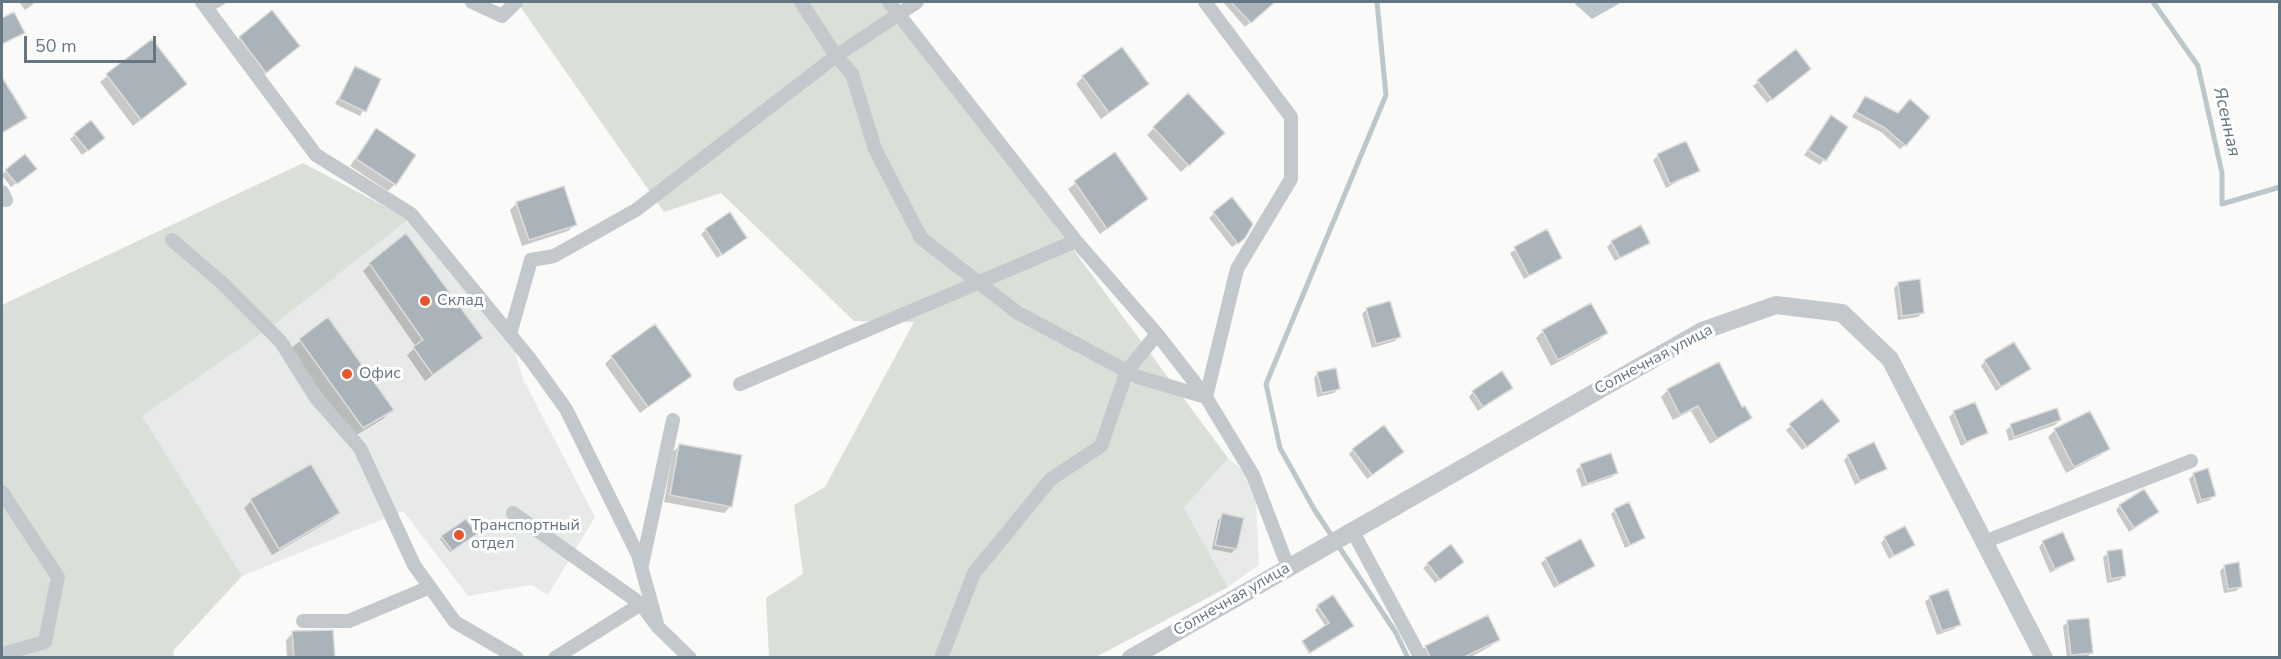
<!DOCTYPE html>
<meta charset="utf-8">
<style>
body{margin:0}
#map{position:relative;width:2281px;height:659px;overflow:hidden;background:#fafaf8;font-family:"Nunito Sans",sans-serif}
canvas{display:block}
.frame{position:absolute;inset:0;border:3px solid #657683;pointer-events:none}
.scale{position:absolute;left:24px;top:36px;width:132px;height:27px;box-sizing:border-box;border:3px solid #657683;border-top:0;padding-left:8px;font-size:18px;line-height:21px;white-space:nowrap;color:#657683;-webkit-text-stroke:4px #fff;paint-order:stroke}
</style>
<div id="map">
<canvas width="2281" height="659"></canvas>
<div class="frame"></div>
<div class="scale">50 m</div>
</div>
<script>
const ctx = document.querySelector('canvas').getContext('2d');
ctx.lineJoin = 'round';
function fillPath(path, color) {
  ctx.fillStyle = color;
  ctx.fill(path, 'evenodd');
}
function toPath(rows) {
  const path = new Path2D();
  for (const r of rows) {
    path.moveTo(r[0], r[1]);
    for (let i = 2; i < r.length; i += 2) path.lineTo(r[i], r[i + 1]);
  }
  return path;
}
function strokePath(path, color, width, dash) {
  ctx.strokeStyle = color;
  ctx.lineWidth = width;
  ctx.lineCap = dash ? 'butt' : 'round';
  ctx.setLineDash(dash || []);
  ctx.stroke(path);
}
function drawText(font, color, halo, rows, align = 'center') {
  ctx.font = font + ' "Nunito Sans",sans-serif';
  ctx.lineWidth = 6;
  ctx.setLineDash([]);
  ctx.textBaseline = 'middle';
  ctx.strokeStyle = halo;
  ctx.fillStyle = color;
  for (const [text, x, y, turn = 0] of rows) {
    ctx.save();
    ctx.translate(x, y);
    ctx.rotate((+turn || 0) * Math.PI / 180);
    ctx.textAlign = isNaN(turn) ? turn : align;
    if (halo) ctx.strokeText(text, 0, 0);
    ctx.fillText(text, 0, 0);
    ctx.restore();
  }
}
fillPath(toPath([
 [409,219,510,334,523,379,595,517,548,595,531,585,468,596,403,511,242,576,141,416,274,325],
 [1228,458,1255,481,1259,565,1228,587,1184,508]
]), '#e8e9e9');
fillPath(toPath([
 [517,2,889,2,1228,458,1184,508,1228,587,1096,657,769,657,766,598,803,574,794,505,825,487,914,322,854,321,721,193,664,212],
 [303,163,409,219,274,325,142,416,242,576,173,651,174,657,2,657,2,305]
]), '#dadfd7');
fillPath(toPath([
 [1573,2,1622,2,1592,19]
]), '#bbc7cb');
fillPath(toPath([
 [19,2,36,2,25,10],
 [198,2,228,2,209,13],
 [1226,2,1271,2,1272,3,1245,27,1224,3],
 [14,14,23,33,2,45,2,19],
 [240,38,291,53,259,79,233,45],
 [152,41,185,84,133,126,100,82],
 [1795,51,1805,73,1767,103,1753,86],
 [355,68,379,80,360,116,335,104],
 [1083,77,1140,91,1101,119,1076,84],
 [2,82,25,117,2,134],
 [1865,97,1897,114,1905,145,1900,149,1881,132,1852,117],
 [1831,117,1846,128,1820,165,1804,155],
 [1154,128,1216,139,1181,172,1147,135],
 [376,130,395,184,388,191,350,166],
 [75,135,98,142,82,155,70,139],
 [1114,154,1146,199,1100,234,1068,189],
 [1658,156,1698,171,1666,188,1653,160],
 [6,171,30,173,11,187,2,175],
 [1231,199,1239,242,1232,247,1209,218],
 [517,203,575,224,568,231,522,246,510,210],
 [706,230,745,238,717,258,701,234],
 [1546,231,1561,257,1524,279,1510,253],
 [1612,242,1648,242,1615,261,1607,247],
 [370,264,481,338,425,381,407,355,416,347,363,271],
 [1898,284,1922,313,1918,317,1898,320,1894,288],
 [1389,303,1399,336,1395,341,1372,348,1362,314,1366,310],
 [328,319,392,409,383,419,353,437,290,349],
 [1543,331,1606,333,1599,340,1551,366,1536,338],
 [612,357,690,375,640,413,605,364],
 [1985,361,2029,369,1996,391,1981,366],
 [1718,364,1742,409,1750,418,1710,444,1691,411,1673,420,1661,397,1668,390],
 [1318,373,1338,389,1334,393,1317,397,1314,378],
 [1511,388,1478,411,1469,397,1473,392],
 [1821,401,1833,426,1802,450,1786,430],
 [1954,412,1986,433,1961,446,1949,417],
 [2060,420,2055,425,2009,441,2006,430,2011,426],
 [2055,430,2108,448,2101,455,2066,473,2048,437],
 [680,445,731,506,724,513,664,502,673,452],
 [1353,450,1398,456,1367,479,1349,454],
 [1848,456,1885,468,1855,485,1844,460],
 [1581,466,1616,473,1612,477,1582,487,1576,470],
 [2194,474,2214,495,2210,500,2197,504,2189,479],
 [251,501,338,513,331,520,272,555,244,508],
 [2120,506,2157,512,2129,532,2116,510],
 [1615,510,1643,538,1638,542,1625,548,1611,514],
 [1223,515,1236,549,1231,553,1212,549,1218,520],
 [466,521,473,535,450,552,440,539],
 [1885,538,1913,544,1889,559,1881,543],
 [2043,542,2074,560,2050,573,2039,547],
 [2108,553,2124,576,2120,580,2107,583,2103,557],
 [1546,559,1593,565,1554,588,1541,563],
 [1428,564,1458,566,1435,583,1423,568],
 [2225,566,2241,586,2236,591,2224,593,2220,571],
 [1930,597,1959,624,1954,629,1937,635,1925,602],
 [1318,606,1353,626,1309,654,1303,644,1326,627,1315,610],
 [2068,622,2092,652,2087,657,2067,658,2063,626],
 [332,632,333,658,287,658,286,640,293,633],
 [1498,639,1491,646,1469,658,1420,658,1418,654,1426,647]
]), '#0003');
strokePath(toPath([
 [1377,2,1386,95,1266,384,1280,448,1314,509,1396,633,1408,658],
 [2153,2,2198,66,2222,173,2222,204,2280,187]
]), '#bbc7cb', 5);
const building = toPath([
 [1231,2,1275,2,1251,23,1231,2],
 [272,10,300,46,266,73,239,37,272,10],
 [14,12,25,33,2,44,2,18,14,12],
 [152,39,187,84,141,120,106,74,152,39],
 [1122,47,1149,84,1109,113,1082,76,1122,47],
 [1796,49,1811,69,1772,100,1757,80,1796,49],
 [355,66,381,79,366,112,339,99,355,66],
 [2,77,27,118,2,133,2,77],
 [1188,93,1225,133,1189,166,1153,127,1188,93],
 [1865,96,1898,113,1910,99,1930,117,1906,146,1885,128,1856,112,1865,96],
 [1831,115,1848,127,1826,161,1808,150,1831,115],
 [91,120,105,138,88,151,74,134,91,120],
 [376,128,416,155,396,185,356,159,376,128],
 [1686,141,1700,171,1670,184,1657,154,1686,141],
 [1115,152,1148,199,1107,229,1074,181,1115,152],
 [25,154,37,169,17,184,5,170,25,154],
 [564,186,577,225,529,240,516,202,564,186],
 [1232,197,1253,224,1245,238,1238,244,1213,212,1232,197],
 [730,212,747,238,722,255,705,229,730,212],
 [1641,225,1650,243,1620,258,1611,241,1641,225],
 [1547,229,1562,258,1529,276,1514,247,1547,229],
 [406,233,483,338,433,375,413,347,423,340,369,263,406,233],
 [1920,279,1924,313,1902,316,1898,282,1920,279],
 [1390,301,1401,337,1376,344,1366,308,1390,301],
 [1591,303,1608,333,1558,360,1542,330,1591,303],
 [328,317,394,410,363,428,299,339,328,317],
 [655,324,692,376,648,407,611,356,655,324],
 [2014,342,2031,369,2001,387,1984,360,2014,342],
 [1719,362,1742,407,1745,406,1752,418,1717,439,1698,406,1680,415,1667,389,1719,362],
 [1336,368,1340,389,1322,393,1317,372,1336,368],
 [1502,371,1513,388,1483,407,1472,391,1502,371],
 [1822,399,1840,421,1807,447,1789,424,1822,399],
 [1975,402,1988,433,1966,442,1953,411,1975,402],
 [2057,408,2061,420,2014,437,2010,424,2057,408],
 [2090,411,2110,449,2074,467,2054,429,2090,411],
 [1384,425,1404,452,1372,475,1352,449,1384,425],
 [1874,442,1887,469,1860,481,1847,455,1874,442],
 [679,444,742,455,732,507,670,495,679,444],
 [1611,453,1618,473,1587,484,1580,464,1611,453],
 [311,464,340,513,279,549,250,499,311,464],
 [2208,468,2216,496,2201,500,2193,473,2208,468],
 [2144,489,2159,512,2134,528,2119,505,2144,489],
 [1629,502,1645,538,1630,545,1614,509,1629,502],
 [1222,513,1244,518,1237,549,1215,545,1222,513],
 [466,519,477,534,452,551,441,536,466,519],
 [1905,526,1915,545,1894,556,1884,537,1905,526],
 [2063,532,2075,560,2055,569,2042,541,2063,532],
 [1581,539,1595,566,1559,585,1545,558,1581,539],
 [1451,544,1464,562,1440,580,1427,563,1451,544],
 [2122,549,2126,576,2111,579,2107,551,2122,549],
 [2239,562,2242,587,2228,589,2224,565,2239,562],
 [1948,589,1961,625,1942,631,1929,596,1948,589],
 [1333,595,1354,626,1310,653,1302,641,1329,623,1317,605,1333,595],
 [1488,615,1500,640,1464,657,1430,657,1425,646,1488,615],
 [2089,618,2093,653,2071,655,2067,620,2089,618],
 [333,630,335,657,294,657,292,631,333,630]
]);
fillPath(building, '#aab3b9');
strokePath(building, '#dcdcda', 1.5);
strokePath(toPath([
 [202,2,316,155,411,214,530,359,566,409,638,555,658,627],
 [472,2,502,16,516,2],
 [801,2,836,56,852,74,875,149,921,238,1018,313,1138,377,1206,397,1253,475,1288,567],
 [889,2,1076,241,1157,334,1206,397,1237,269,1291,179,1291,117,1205,2],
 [2,192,6,200],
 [172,240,221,282,281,342,316,398,360,448,414,565,455,622,517,658],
 [510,334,531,260,554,256,636,210,836,56,917,2],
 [740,384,1076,241],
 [2,492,58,577,45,642,2,654],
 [513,513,641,604,658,627,690,658],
 [1352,530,1421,658],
 [1984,542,2191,461],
 [642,565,673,420],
 [303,621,349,621,430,587],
 [555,658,641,604],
 [941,658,974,573,1051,479,1101,446,1127,371,1157,334]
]), '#c3c8cc', 14);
strokePath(toPath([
 [1131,658,1702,331,1776,305,1842,313,1890,359,2044,658]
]), '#c3c8cc', 18);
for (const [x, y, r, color] of [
 [425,301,6,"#e4572e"],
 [347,374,6,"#e4572e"],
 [459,535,6,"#e4572e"]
]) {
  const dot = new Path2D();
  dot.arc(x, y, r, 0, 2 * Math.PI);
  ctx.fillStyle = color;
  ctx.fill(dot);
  strokePath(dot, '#fff', 2);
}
drawText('16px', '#657683', '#fff', [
 ["Склад",437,301],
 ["Офис",359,374],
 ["Транспортный",471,526],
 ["отдел",471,544]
], 'left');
drawText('16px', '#657683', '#fff', [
 ["Солнечная улица",1654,360,-28],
 ["Солнечная улица",1232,600,-30]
]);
drawText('italic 18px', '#60757c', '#fff', [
 ["Ясенная",2226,122,77]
]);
</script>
